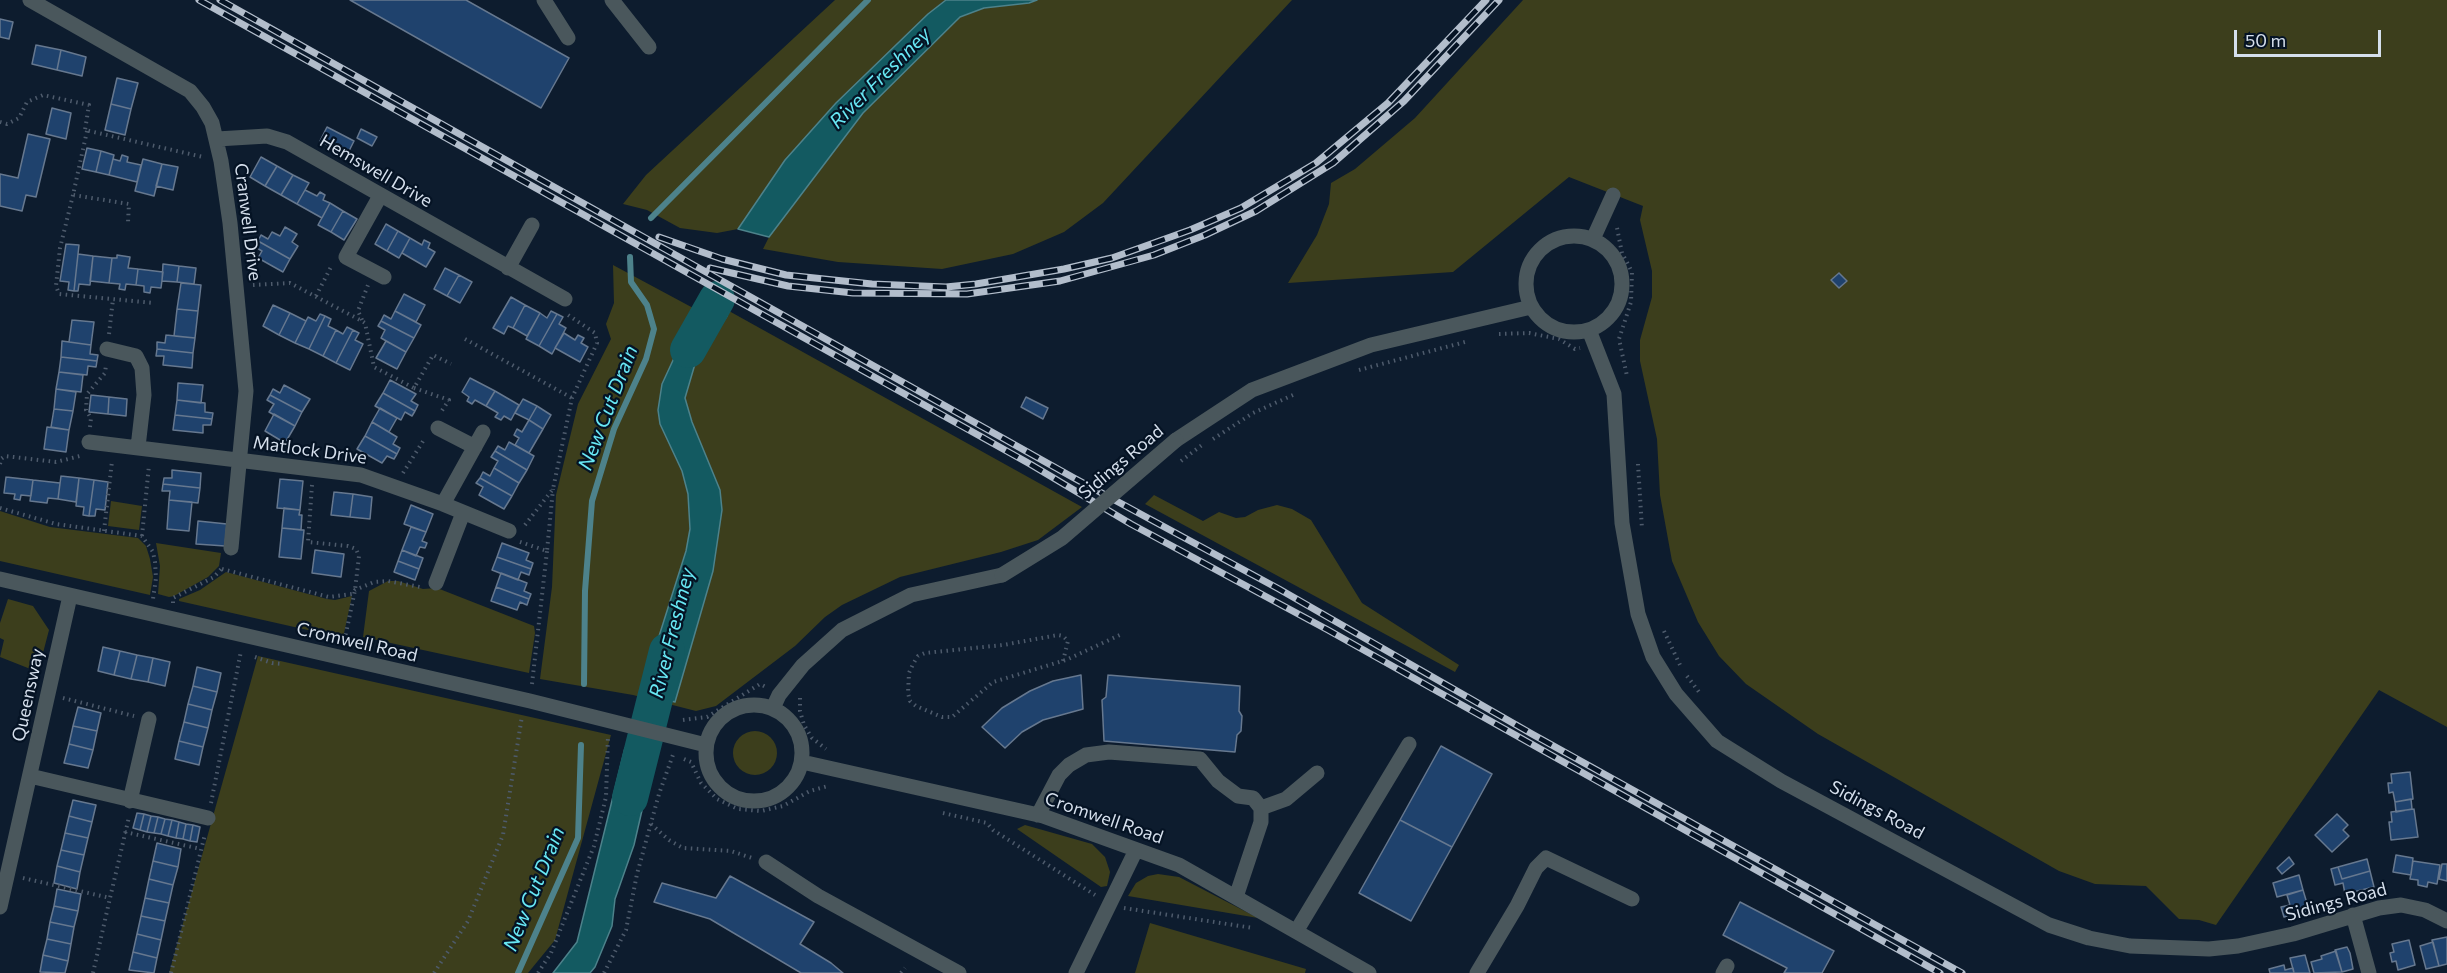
<!DOCTYPE html>
<style>
body{margin:0}
#map{position:relative;width:2447px;height:973px;overflow:hidden;background:#0d1c2e;font-family:Commissioner,sans-serif}
canvas{display:block}
.scale{position:absolute;left:2234px;top:30px;width:147px;height:27px;box-sizing:border-box;border:3px solid #d5dfec;border-top:0;padding-left:8px;font-size:18px;line-height:21px;white-space:nowrap;color:#d5dfec;-webkit-text-stroke:4px #051324;paint-order:stroke}
</style>
<div id="map">
<canvas width="2447" height="973"></canvas>
<div class="scale">50 m</div>
</div>
<script>
const ctx = document.querySelector('canvas').getContext('2d');
ctx.lineJoin = 'round';
function fillPath(path, color) {
  ctx.fillStyle = color;
  ctx.fill(path, 'evenodd');
}
function toPath(rows) {
  const path = new Path2D();
  for (const r of rows) {
    if (r.length === 3) {
      path.moveTo(r[0] + r[2], r[1]);
      path.arc(r[0], r[1], r[2], 0, 2 * Math.PI);
      continue;
    }
    path.moveTo(r[0], r[1]);
    for (let i = 2; i < r.length; i += 2) path.lineTo(r[i], r[i + 1]);
  }
  return path;
}
function strokePath(path, color, width, dash) {
  ctx.strokeStyle = color;
  ctx.lineWidth = width;
  ctx.lineCap = dash ? 'butt' : 'round';
  ctx.setLineDash(dash || []);
  ctx.stroke(path);
}
function drawText(font, color, halo, rows, align = 'center') {
  ctx.font = font + ' Commissioner,sans-serif';
  ctx.lineWidth = 4.5;
  ctx.setLineDash([]);
  ctx.textBaseline = 'middle';
  ctx.strokeStyle = halo;
  ctx.fillStyle = color;
  for (const [text, x, y, turn = 0] of rows) {
    ctx.save();
    ctx.translate(x, y);
    ctx.rotate((+turn || 0) * Math.PI / 180);
    ctx.textAlign = isNaN(turn) ? turn : align;
    if (halo) ctx.strokeText(text, 0, 0);
    ctx.fillText(text, 0, 0);
    ctx.restore();
  }
}
fillPath(toPath([
 [835,0,946,0,941,3,785,160,738,229,717,233,680,228,647,210,623,204,646,175],
 [1037,0,1292,0,1103,203,1064,232,1013,254,942,269,838,262,763,249,769,237,812,178,863,113,960,17,984,8,1029,3],
 [1523,0,2447,0,2447,727,2379,690,2216,925,2199,920,2179,919,2146,886,2095,884,2059,871,1818,734,1746,684,1719,656,1698,622,1672,561,1660,495,1657,439,1640,361,1640,340,1652,297,1652,271,1640,220,1643,206,1569,177,1453,272,1288,283,1317,235,1329,204,1331,183,1355,169,1415,118],
 [613,265,695,309,702,298,729,311,1082,507,1038,540,1001,552,900,577,842,605,825,617,795,646,716,706,696,711,633,695,540,679,552,587,556,495,578,404,611,339,606,324,614,303],
 [1154,495,1203,521,1219,512,1236,518,1245,517,1258,510,1277,505,1292,509,1311,520,1362,603,1459,665,1455,672,1145,504],
 [111,501,142,506,139,530,108,526],
 [0,511,50,527,138,538,146,546,150,559,153,577,150,595,0,561],
 [156,543,221,553,219,566,208,577,174,596,169,597,158,594,160,566],
 [226,572,327,599,335,600,352,596,343,638,179,601,179,599,200,590],
 [388,581,398,581,423,589,437,588,534,626,535,633,529,673,363,637,369,591],
 [8,599,33,606,49,630,38,672,0,657,4,640,0,638,0,623],
 [258,656,611,735,555,940,528,973,169,973],
 [755,753,22],
 [1025,825,1092,844,1105,857,1110,872,1107,886,1101,887,1017,829],
 [1158,874,1179,877,1258,918,1128,896,1136,883,1148,876],
 [1150,923,1306,969,1305,973,1135,973]
]), '#3c3e1c');
const water = toPath([
 [946,0,1037,0,1029,3,984,8,960,17,863,113,769,237,738,229,785,160,836,103,928,14,946,0],
 [700,302,727,316,695,364,685,398,692,422,720,490,722,510,713,571,675,702,641,693,686,551,690,529,688,494,682,471,660,424,658,410,662,384,700,302],
 [625,748,655,754,634,845,615,899,612,926,595,967,590,973,553,973,577,942,625,748]
]);
fillPath(water, '#135a61');
strokePath(water, '#4d828b', 1.5);
strokePath(toPath([
 [651,218,868,0],
 [584,684,585,591,592,501,614,429,646,359,654,329,647,305,631,282,630,257],
 [518,973,578,838,581,745]
]), '#4d828b', 6);
strokePath(toPath([
 [688,350,717,299],
 [630,798,667,651]
]), '#135a61', 36);
const building = toPath([
 [350,0,466,0,569,58,541,108,350,0],
 [0,19,13,22,9,39,0,37,0,19],
 [36,45,61,50,57,70,32,64,36,45],
 [61,50,86,57,82,76,57,70,61,50],
 [117,78,138,83,131,109,111,104,117,78],
 [111,104,131,109,125,135,105,130,111,104],
 [52,108,71,113,66,139,46,134,52,108],
 [327,127,354,141,347,155,320,141,327,127],
 [361,129,377,137,372,146,357,138,361,129],
 [28,134,50,139,36,197,26,195,22,211,0,206,0,174,18,178,28,134],
 [87,148,101,151,96,172,82,169,87,148],
 [101,151,114,155,109,175,96,172,101,151],
 [122,155,128,157,127,162,141,165,137,182,109,175,113,159,120,161,122,155],
 [261,157,277,166,265,186,250,177,261,157],
 [143,159,162,164,154,196,135,191,143,159],
 [162,164,178,167,173,190,156,186,162,164],
 [277,166,293,175,281,195,265,186,277,166],
 [293,175,309,183,297,204,281,195,293,175],
 [305,190,317,196,320,192,325,195,323,200,330,203,322,218,297,204,305,190],
 [330,203,343,211,331,232,318,225,330,203],
 [343,211,357,219,344,240,331,232,343,211],
 [386,224,398,231,387,251,375,244,386,224],
 [285,227,297,234,292,242,298,246,290,259,258,241,261,235,268,239,272,232,280,236,285,227],
 [398,231,410,238,399,258,387,251,398,231],
 [410,238,422,245,424,240,430,243,428,248,435,252,426,267,402,253,410,238],
 [258,241,290,259,283,272,258,258,262,251,255,247,258,241],
 [66,244,79,245,74,291,68,290,69,282,60,281,66,244],
 [78,254,93,256,90,285,79,284,78,291,74,291,78,254],
 [117,255,130,257,128,268,138,269,136,285,126,284,125,290,119,289,120,284,109,283,112,258,117,258,117,255],
 [93,256,112,258,109,283,90,281,93,256],
 [163,264,179,266,177,282,162,281,163,264],
 [179,266,196,268,194,284,177,282,179,266],
 [445,268,459,275,447,296,434,289,445,268],
 [138,269,163,272,161,288,151,287,150,293,144,292,144,286,136,285,138,269],
 [1839,273,1847,281,1839,288,1831,280,1839,273],
 [459,275,472,282,460,303,447,296,459,275],
 [181,283,201,285,198,311,177,309,181,283],
 [404,294,425,305,416,322,395,311,404,294],
 [511,297,525,305,513,328,508,326,504,334,493,328,511,297],
 [273,305,290,313,279,335,263,326,273,305],
 [525,305,540,313,527,336,513,328,525,305],
 [177,309,198,311,195,338,174,336,177,309],
 [395,311,421,325,414,338,381,321,384,315,391,319,395,311],
 [551,311,557,314,539,346,526,339,540,313,547,318,551,311],
 [290,313,306,321,295,343,279,335,290,313],
 [320,314,325,316,309,349,295,343,308,317,316,321,320,314],
 [557,314,563,317,559,324,566,328,552,354,539,346,557,314],
 [325,316,331,319,328,326,336,330,323,356,309,349,325,316],
 [72,320,94,322,91,345,69,342,72,320],
 [381,321,414,338,406,352,381,338,385,330,378,326,381,321],
 [347,327,353,330,336,363,323,356,336,330,343,334,347,327],
 [353,330,359,333,355,340,363,344,350,370,336,363,353,330],
 [564,333,575,340,578,335,584,338,581,343,588,347,580,362,555,348,564,333],
 [166,335,195,338,193,353,157,349,157,342,165,343,166,335],
 [62,341,91,345,90,354,98,355,97,361,61,357,62,341],
 [386,341,406,352,397,369,376,358,386,341],
 [157,349,193,353,192,368,163,365,164,356,156,356,157,349],
 [61,357,97,361,96,367,88,366,87,375,59,372,61,357],
 [59,372,83,375,81,392,56,389,59,372],
 [470,378,495,391,486,406,475,400,472,404,467,401,469,397,462,392,470,378],
 [390,380,416,394,411,401,418,405,415,411,383,393,390,380],
 [178,383,203,385,201,403,177,400,178,383],
 [284,385,310,399,302,412,270,395,273,389,280,393,284,385],
 [56,389,76,392,73,411,54,409,56,389],
 [495,391,519,405,511,420,504,416,501,420,495,417,498,413,486,406,495,391],
 [383,393,415,411,412,416,405,412,401,420,375,406,383,393],
 [91,395,109,397,108,414,89,412,91,395],
 [270,395,302,412,295,426,269,412,274,404,267,400,270,395],
 [109,397,127,399,126,416,108,414,109,397],
 [1026,397,1048,408,1043,419,1021,407,1026,397],
 [523,399,537,406,529,420,515,413,523,399],
 [177,400,205,403,205,412,213,413,212,419,175,415,177,400],
 [537,406,551,415,543,429,529,420,537,406],
 [380,408,397,418,389,432,372,422,380,408],
 [54,409,73,411,69,430,51,427,54,409],
 [274,414,295,426,285,443,265,431,274,414],
 [175,415,212,419,211,425,203,425,203,433,173,430,175,415],
 [529,420,543,429,529,453,515,445,519,438,514,435,517,429,522,432,529,420],
 [372,422,397,437,393,444,400,448,397,454,365,436,372,422],
 [47,427,69,430,66,452,44,449,47,427],
 [365,436,397,454,394,459,387,456,382,463,357,449,365,436],
 [509,442,534,456,527,470,495,451,498,446,505,450,509,442],
 [495,451,527,470,519,483,494,468,498,461,491,457,495,451],
 [494,468,519,483,512,496,480,478,483,472,490,476,494,468],
 [172,470,201,473,200,488,163,484,164,478,172,478,172,470],
 [61,476,79,478,76,502,58,499,61,476],
 [6,477,33,480,31,496,21,495,20,500,14,499,15,494,4,493,6,477],
 [79,478,94,480,89,516,83,515,84,507,76,506,79,478],
 [480,478,512,496,504,509,479,495,483,487,476,483,480,478],
 [280,479,303,481,300,510,277,508,280,479],
 [33,480,60,483,58,499,48,498,47,503,30,501,33,480],
 [94,480,108,482,105,510,96,509,95,516,89,516,94,480],
 [163,484,200,488,198,503,169,500,170,491,162,491,163,484],
 [334,492,353,494,350,517,331,515,334,492],
 [353,494,372,497,370,519,350,517,353,494],
 [169,500,192,502,189,531,167,529,169,500],
 [411,505,433,514,426,532,404,524,411,505],
 [284,508,300,510,299,515,302,515,301,530,282,528,284,508],
 [198,521,227,524,225,546,196,544,198,521],
 [411,527,426,532,422,541,427,543,425,548,420,547,416,556,402,550,411,527],
 [282,528,304,530,301,559,279,557,282,528],
 [502,543,529,553,526,560,533,563,531,569,497,557,502,543],
 [315,550,344,554,341,577,312,573,315,550],
 [402,550,423,558,419,569,398,561,402,550],
 [497,557,531,569,529,575,521,572,518,580,492,570,497,557],
 [398,561,419,569,415,580,394,572,398,561],
 [501,573,527,583,524,591,531,594,529,599,496,587,501,573],
 [496,587,529,599,527,605,520,602,517,610,491,601,496,587],
 [103,647,120,651,114,675,98,671,103,647],
 [120,651,137,655,131,679,114,675,120,651],
 [137,655,153,658,148,682,131,679,137,655],
 [153,658,170,662,165,686,148,682,153,658],
 [197,667,221,673,217,692,193,686,197,667],
 [1081,675,1083,709,1043,720,1022,732,1005,748,982,727,1002,708,1030,691,1053,681,1081,675],
 [1108,675,1240,686,1239,711,1242,716,1241,731,1237,735,1235,752,1104,741,1102,700,1106,697,1108,675],
 [193,686,217,692,212,710,188,704,193,686],
 [188,704,212,710,208,728,184,722,188,704],
 [78,707,101,713,97,731,73,726,78,707],
 [184,722,208,728,203,747,179,741,184,722],
 [73,726,97,731,93,750,69,744,73,726],
 [179,741,203,747,199,765,175,759,179,741],
 [69,744,93,750,88,768,64,763,69,744],
 [1441,746,1492,774,1452,847,1400,820,1441,746],
 [2410,772,2413,799,2395,802,2393,792,2389,793,2388,783,2392,783,2391,774,2410,772],
 [2411,799,2412,809,2396,812,2395,802,2411,799],
 [73,800,96,805,92,822,69,816,73,800],
 [2414,809,2418,837,2391,840,2389,822,2392,822,2391,812,2414,809],
 [137,813,144,814,140,830,133,828,137,813],
 [144,814,151,816,147,832,140,830,144,814],
 [2337,814,2348,825,2343,830,2349,836,2332,852,2315,835,2337,814],
 [69,816,92,822,88,838,65,833,69,816],
 [151,816,158,817,154,833,147,832,151,816],
 [158,817,165,819,161,834,154,833,158,817],
 [165,819,172,820,168,836,161,834,165,819],
 [172,820,179,822,176,838,168,836,172,820],
 [1400,820,1452,847,1411,921,1359,893,1400,820],
 [179,822,186,824,183,839,176,838,179,822],
 [186,824,193,825,190,841,183,839,186,824],
 [193,825,200,827,197,842,190,841,193,825],
 [65,833,88,838,84,855,61,850,65,833],
 [157,843,181,849,178,867,153,861,157,843],
 [61,850,84,855,80,872,57,866,61,850],
 [2396,855,2413,858,2411,875,2393,872,2396,855],
 [2289,857,2294,864,2282,874,2277,868,2289,857],
 [2367,859,2370,871,2342,879,2338,867,2367,859],
 [153,861,178,867,173,885,149,879,153,861],
 [2413,861,2440,865,2437,884,2428,882,2427,887,2418,885,2418,880,2410,879,2413,861],
 [2442,864,2447,864,2447,881,2439,879,2442,864],
 [57,866,80,872,77,889,54,883,57,866],
 [2338,867,2342,879,2370,871,2374,887,2345,894,2343,883,2335,885,2331,869,2338,867],
 [2299,875,2303,890,2277,897,2273,883,2299,875],
 [730,876,814,922,800,944,831,963,843,973,801,973,710,919,654,902,662,883,716,898,730,876],
 [149,879,173,885,169,903,145,898,149,879],
 [57,889,81,894,78,911,54,906,57,889],
 [2303,890,2309,910,2284,917,2281,907,2290,905,2287,895,2303,890],
 [145,898,169,903,165,921,141,916,145,898],
 [1740,902,1834,951,1822,973,1784,973,1787,968,1723,935,1740,902],
 [54,906,78,911,74,927,50,922,54,906],
 [141,916,165,921,161,940,137,934,141,916],
 [50,922,74,927,71,944,47,939,50,922],
 [137,934,161,940,157,958,133,952,137,934],
 [2447,937,2447,964,2439,966,2432,940,2447,937],
 [47,939,71,944,68,961,43,955,47,939],
 [2409,940,2415,965,2398,970,2396,961,2392,962,2390,953,2394,952,2392,944,2409,940],
 [2433,942,2439,966,2426,969,2420,946,2433,942],
 [2347,947,2350,953,2353,969,2342,972,2335,950,2347,947],
 [2336,951,2342,972,2314,973,2311,962,2322,959,2321,956,2336,951],
 [133,952,157,958,154,973,129,970,133,952],
 [43,955,68,961,65,973,40,972,43,955],
 [2305,955,2310,973,2294,973,2290,958,2305,955],
 [2284,965,2285,970,2293,968,2294,973,2270,973,2269,969,2284,965]
]);
fillPath(building, '#1f426d');
strokePath(building, '#66788f', 1.5);
strokePath(toPath([
 [0,122,7,124,19,118,27,102,43,95,89,105,85,130,203,157],
 [87,131,73,195,129,204,128,222],
 [73,195,60,248,56,286,59,294,154,303],
 [1617,228,1622,253,1632,272,1631,302,1619,339,1627,376],
 [253,285,290,283,362,321,365,323,374,367,414,388,433,355,451,364],
 [316,296,332,265],
 [362,320,358,311,368,285],
 [109,334,113,299],
 [1499,334,1529,333,1559,339,1575,349,1580,348],
 [465,339,572,398],
 [1359,370,1465,342],
 [414,388,449,400,441,412],
 [90,427,91,418,86,410,87,394,105,373,106,365],
 [1213,439,1253,413,1293,395],
 [0,464,1,459,5,456,56,462,80,456],
 [1638,464,1642,529],
 [403,473,425,438],
 [312,485,308,542,348,546,356,549,359,556,355,590,344,643],
 [0,508,56,524,142,536,153,552,155,562,156,578,153,599],
 [525,525,553,489,572,398,597,343,595,333,568,315],
 [104,531,112,461],
 [142,536,149,465],
 [520,542,547,551,553,489],
 [222,569,329,597,352,594,355,590,374,582,388,581,420,587],
 [173,603,173,598,214,577,223,567],
 [1664,631,1680,665],
 [255,657,272,663,283,664],
 [1063,661,1068,641,1063,636,1058,635,1003,645,925,653,918,656,913,664,909,673,908,693,910,701,916,706,942,717,952,717,993,682,1066,660,1122,634],
 [1687,676,1699,692],
 [532,684,547,551],
 [63,698,134,716],
 [800,698,800,711,804,725,812,738,826,749],
 [683,720,707,717,760,684,766,687],
 [684,759,691,762,701,783,717,799,738,809,761,811,783,806,810,791,828,786],
 [211,803,241,651],
 [943,813,987,823,993,830,1095,895],
 [651,824,669,840,683,848,731,851,752,858],
 [125,832,201,849],
 [23,878,110,898,129,817],
 [1124,908,1253,928],
 [93,973,110,898],
 [171,973,205,834],
 [434,973,468,921,503,835,522,716],
 [538,973,551,953,594,846,606,797,608,736],
 [604,973,626,930,637,874,659,794,674,752],
 [901,973,905,968]
]), '#4e5b6c', 4, [1.5, 4.5]);
strokePath(toPath([
 [30,0,190,91,203,107,212,123,221,161,230,223,246,391,231,548],
 [544,0,568,38],
 [612,0,649,47],
 [217,139,267,136,287,142,565,299],
 [380,196,346,257,384,277],
 [1574,284,48],
 [1593,239,1613,195],
 [508,268,532,225],
 [1589,330,1614,394,1622,523,1638,614,1653,657,1676,694,1717,741,1781,781,2049,925,2089,938,2130,946,2209,949,2238,946,2293,934,2379,908,2401,905,2425,910,2447,921],
 [107,349,136,356,142,368,144,395,138,447],
 [438,428,475,447],
 [1176,440,1252,390,1371,345,1531,307],
 [89,442,361,475,443,504,509,531],
 [443,504,483,432],
 [0,579,530,701,706,745],
 [436,583,463,513],
 [754,753,48],
 [773,708,779,695,803,665,842,630,911,595,1002,575],
 [802,762,1043,816,1179,865,1369,973],
 [30,776,208,818],
 [130,801,149,719],
 [1261,808,1286,799,1317,773],
 [1038,815,1059,775,1069,765,1086,755,1109,752,1200,759,1218,781,1238,796,1253,798,1261,808,1261,822,1236,897],
 [766,862,818,896,959,973],
 [0,907,70,596],
 [2353,915,2369,973],
 [1297,930,1409,744],
 [1076,973,1136,850],
 [1477,973,1517,906,1536,868,1546,858,1632,899],
 [1723,973,1727,966]
]), '#4a575c', 15);
const rail = toPath([
 [199,0,1030,464,1131,524,1328,630,1940,973],
 [220,0,1074,478,1279,589,1532,734,1962,973],
 [659,237,722,259,786,275,872,284,946,287,976,284,1064,269,1112,258,1190,230,1241,208,1316,163,1388,103,1486,0],
 [710,268,788,286,853,293,967,294,1060,281,1154,255,1205,235,1256,211,1333,163,1404,101,1499,0]
]);
strokePath(rail, '#b2bdcb', 7);
strokePath(rail, '#051324', 4.5, [14]);
strokePath(toPath([
 [1181,461,1202,445]
]), '#4e5b6c', 4, [1.5, 4.5]);
strokePath(toPath([
 [1002,575,1062,538,1176,440]
]), '#4a575c', 15);
drawText('18px', '#d5dfec', '#051324', [
 ["Hemswell Drive",376,171,30],
 ["Cranwell Drive",248,222,83],
 ["Matlock Drive",310,450,8],
 ["Sidings Road",1121,462,-40],
 ["Cromwell Road",357,642,13],
 ["Queensway",28,695,-78],
 ["Sidings Road",1877,810,28],
 ["Cromwell Road",1104,818,19],
 ["Sidings Road",2336,902,-15]
]);
drawText('italic 20px', '#68e8f5', '#051324', [
 ["River Freshney",880,78,-45],
 ["New Cut Drain",608,408,-69],
 ["River Freshney",672,633,-76],
 ["New Cut Drain",534,889,-68]
]);
</script>
